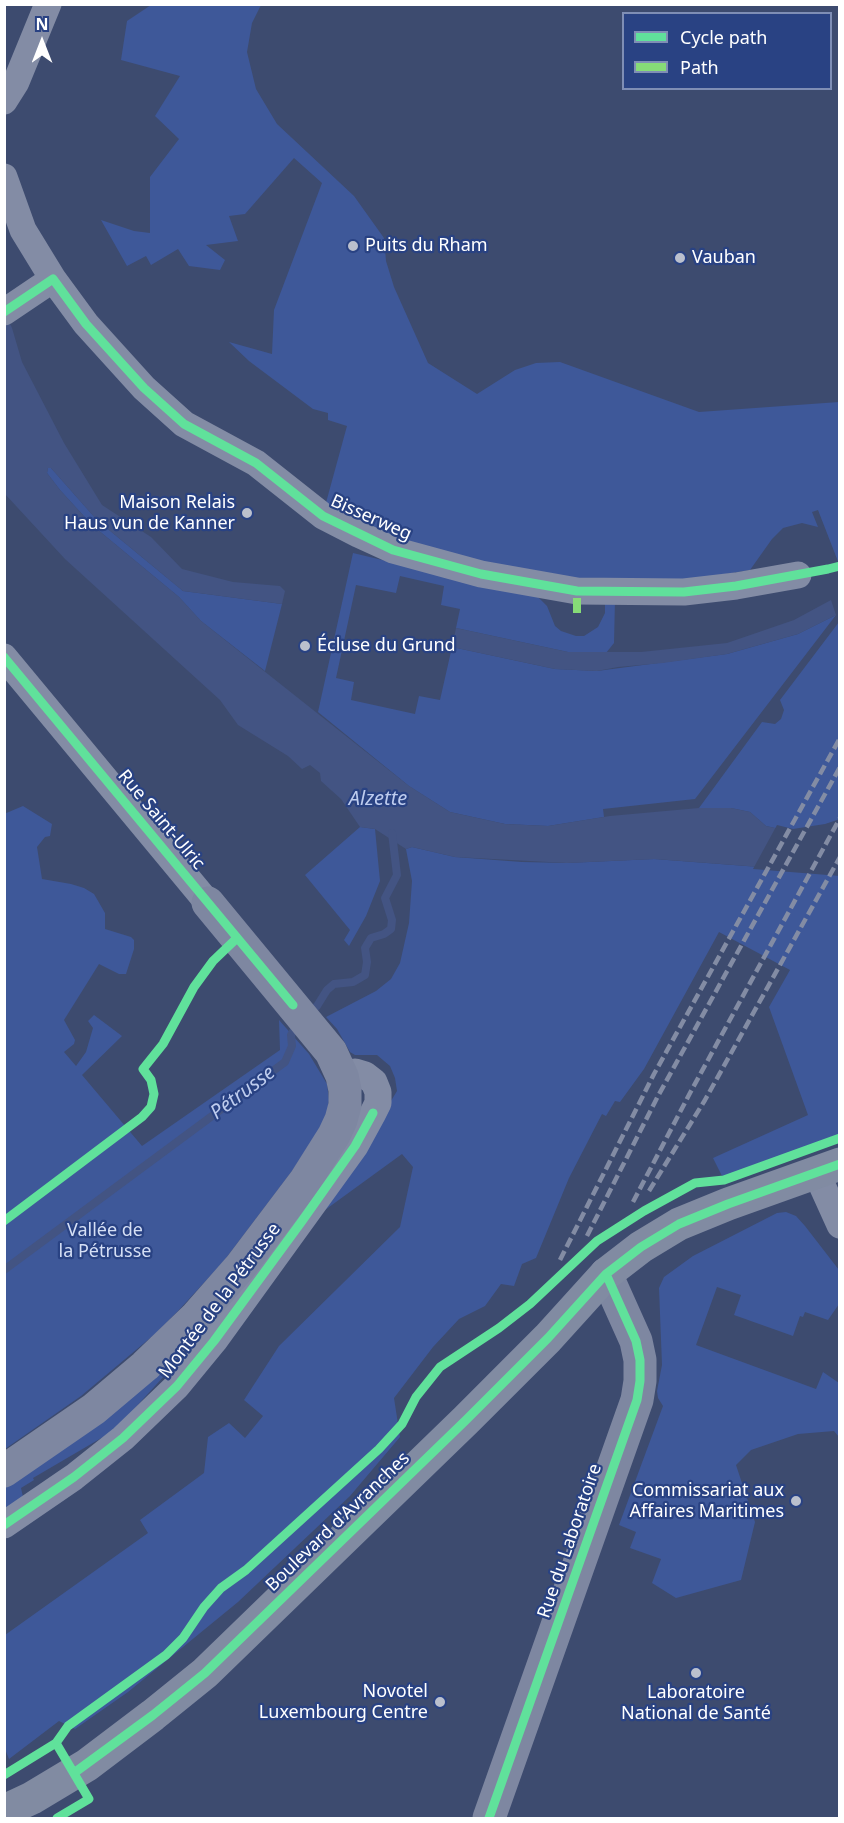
<!DOCTYPE html>
<meta charset="utf-8">
<style>
body{margin:0}
#map{position:relative;width:844px;height:1823px;overflow:hidden;background:#3d4b6f;font-family:"Noto Sans",sans-serif}
canvas{display:block}
.frame{position:absolute;inset:0;border:6px solid #fff;pointer-events:none}
.legend{position:absolute;left:622px;top:12px;width:210px;height:78px;box-sizing:border-box;background:#294283;border:2px solid #7f8eb5;margin:0;padding:8px 10px;list-style:none;font-size:18px;color:#fff}
.legend li{display:flex;align-items:center;gap:12px;height:30px}
.legend b{width:30px;border:2px solid #7f8eb5}
.north{position:absolute;left:12px;top:12px;width:60px;height:60px;-webkit-text-stroke:4px #294283;paint-order:stroke;rotate:0deg;font-size:16px;font-weight:700;line-height:24px;text-align:center;color:#fff}
.north::after{content:'';display:block;margin:auto;width:21px;height:27px;background:#fff;clip-path:polygon(50% 0,100% 100%,50% 72%,0 100%)}
</style>
<div id="map">
<canvas width="844" height="1823"></canvas>
<div class="frame"></div>
<ul class="legend">
<li><b style="height:8px;background:#60e19b"></b>Cycle path</li>
<li><b style="height:8px;background:#86db77"></b>Path</li>
</ul>
<div class="north">N</div>
</div>
<script>
const ctx = document.querySelector('canvas').getContext('2d');
ctx.lineJoin = 'round';
function fillPath(path, color) {
  ctx.fillStyle = color;
  ctx.fill(path, 'evenodd');
}
function toPath(rows) {
  const path = new Path2D();
  for (const r of rows) {
    path.moveTo(r[0], r[1]);
    for (let i = 2; i < r.length; i += 2) path.lineTo(r[i], r[i + 1]);
  }
  return path;
}
function strokePath(path, color, width, dash) {
  ctx.strokeStyle = color;
  ctx.lineWidth = width;
  ctx.lineCap = dash ? 'butt' : 'round';
  ctx.setLineDash(dash || []);
  ctx.stroke(path);
}
function drawText(font, color, halo, rows, align = 'center') {
  ctx.font = font + ' "Noto Sans",sans-serif';
  ctx.lineWidth = 4.5;
  ctx.setLineDash([]);
  ctx.textBaseline = 'middle';
  ctx.strokeStyle = halo;
  ctx.fillStyle = color;
  for (const [text, x, y, turn = 0] of rows) {
    ctx.save();
    ctx.translate(x, y);
    ctx.rotate((+turn || 0) * Math.PI / 180);
    ctx.textAlign = isNaN(turn) ? turn : align;
    if (halo) ctx.strokeText(text, 0, 0);
    ctx.fillText(text, 0, 0);
    ctx.restore();
  }
}
fillPath(toPath([
 [151,5,261,5,252,23,247,52,256,89,277,124,354,196,384,238,386,261,394,287,428,363,477,394,515,370,536,363,560,362,699,412,839,402,839,564,818,510,812,512,818,527,802,523,783,528,772,539,750,570,684,581,577,580,483,565,394,542,324,510,347,426,328,420,328,413,313,409,249,361,229,342,272,354,274,310,322,183,294,158,245,214,229,216,238,241,206,245,225,260,220,270,189,266,178,249,151,265,146,256,127,266,101,220,134,231,150,233,150,177,179,139,155,116,180,76,121,60,127,21],
 [48,468,51,468,97,520,183,591,282,604,265,671,201,621,179,597,92,525,60,490,47,473],
 [353,553,538,597,547,606,555,626,561,631,576,636,584,636,598,627,605,613,605,599,615,599,614,643,606,653,568,652,456,628,460,609,441,605,444,586,400,576,396,593,356,585,336,678,354,682,351,700,415,714,419,696,440,700,452,647,555,669,597,671,727,654,798,634,836,615,695,799,603,809,604,817,548,826,505,824,450,812,409,786,318,712],
 [839,622,839,822,793,832,766,826,750,812,731,808,699,808,762,722,775,724,781,719,784,710,780,700],
 [23,806,52,824,50,836,45,837,37,847,42,879,71,884,84,888,94,894,105,913,105,929,131,937,134,940,134,949,126,974,119,974,99,964,64,1020,75,1040,74,1044,64,1052,76,1066,86,1052,93,1028,88,1021,94,1015,122,1036,82,1075,142,1146,280,1050,279,1020,309,1054,327,1084,329,1100,327,1113,323,1124,292,1171,223,1262,178,1311,155,1334,81,1396,5,1449,4,814],
 [360,827,375,829,380,881,366,916,349,946,344,940,350,930,305,875],
 [412,847,455,857,522,862,567,863,654,859,839,873,839,1138,724,1180,713,1158,808,1115,769,1007,790,970,719,932,644,1069,620,1102,615,1101,606,1116,602,1114,569,1178,536,1258,522,1264,514,1286,501,1284,485,1306,459,1319,433,1347,394,1398,400,1437,350,1496,238,1602,128,1692,75,1729,59,1721,9,1759,5,1749,5,1635,148,1533,140,1520,204,1473,208,1437,229,1423,245,1438,263,1416,244,1400,279,1346,400,1227,413,1167,402,1154,325,1210,397,1091,395,1078,390,1066,377,1055,355,1055,350,1052,337,1029,326,1017,376,991,391,979,400,963,409,923,412,881,406,849],
 [786,1212,796,1216,805,1226,839,1270,839,1304,828,1320,805,1312,803,1317,800,1316,793,1336,734,1315,741,1295,717,1287,696,1345,816,1389,823,1372,839,1383,839,1437,834,1431,798,1434,751,1450,736,1465,755,1522,741,1580,676,1598,652,1583,661,1559,630,1548,636,1532,619,1525,663,1406,658,1398,657,1391,662,1365,659,1288,664,1277,693,1256,777,1213],
 [170,1360,175,1364,115,1430,33,1478,34,1480,21,1488,23,1497,5,1513,5,1482]
]), '#3e5899');
fillPath(toPath([
 [4,312,12,328,22,362,64,443,102,505,151,537,182,569,233,582,280,586,285,591,282,604,183,591,97,520,51,468,48,468,47,473,60,490,92,525,179,597,201,621,409,786,450,812,505,824,548,826,610,816,699,808,731,808,750,812,766,826,793,832,839,873,655,859,567,863,455,857,412,847,406,849,375,829,360,827,341,799,321,781,320,773,310,765,302,769,288,756,238,725,220,700,65,559,5,494],
 [831,600,836,615,798,634,727,654,663,663,618,667,597,671,555,669,452,647,456,628,568,652,641,652,727,643,794,620]
]), '#435483');
fillPath(toPath([
 [840,819,840,876,753,869,777,825,793,829,825,824]
]), '#3d4b6f');
strokePath(toPath([
 [309,1013,317,1006,327,990,334,984,353,982,365,975,367,962,365,948,371,938,384,934,391,929,392,920,385,898,397,875,392,833],
 [4,1270,285,1062,292,1046,291,1035,298,1023]
]), '#435483', 8);
strokePath(toPath([
 [4,101,16,82,48,4],
 [4,177,23,230,53,279,86,324,144,388,184,424,256,463,323,516,358,534,393,550,481,574,577,591,684,592,736,586,798,575],
 [4,312,53,279],
 [4,657,208,903],
 [816,1172,840,1225],
 [4,1525,74,1477,123,1438,177,1386,214,1341,355,1146,373,1113,378,1103,378,1092,374,1082,365,1075,355,1072,342,1076]
]), '#838ca5', 27);
strokePath(toPath([
 [4,1471,94,1409,145,1366,196,1317,240,1267,305,1181,334,1135,341,1120,345,1105,345,1090,342,1076,331,1052,208,903],
 [489,1818,637,1400,640,1381,640,1360,636,1341,606,1274]
]), '#7e87a1', 33);
strokePath(toPath([
 [4,1811,32,1798,87,1765,153,1715,205,1673,466,1420,548,1338,606,1274,641,1247,679,1224,728,1204,840,1164]
]), '#818ba2', 33);
strokePath(toPath([
 [649,1191,705,1100,840,857],
 [633,1202,690,1093,840,818],
 [587,1236,658,1096,840,767],
 [560,1260,654,1074,840,738]
]), '#838ca4', 4.5, [10, 4.5]);
strokePath(toPath([
 [577,613,577,591]
]), '#86db77', 8, [15, 8]);
strokePath(toPath([
 [4,312,53,279,86,324,144,388,184,424,256,463,323,516,393,550,481,574,577,591,684,592,736,586,828,569,840,566],
 [4,657,293,1005],
 [4,1221,142,1117,151,1107,154,1094,151,1080,143,1069,163,1044,194,987,213,961,237,938],
 [4,1525,74,1477,123,1438,177,1386,214,1341,302,1221,355,1146,373,1113],
 [56,1743,89,1799,57,1818],
 [74,1773,153,1715,205,1673,466,1420,548,1338,606,1274,641,1247,679,1224,728,1204,840,1164],
 [4,1775,56,1743,68,1726,166,1655,183,1638,204,1607,221,1588,246,1570,379,1449,402,1424,416,1397,440,1367,499,1328,530,1304,597,1241,644,1211,695,1183,724,1180,840,1138],
 [489,1818,637,1400,640,1381,640,1360,636,1341,606,1274]
]), '#60e19b', 9);
for (const [x, y, r, color] of [
 [353,246,6,"#bbc0cd"],
 [680,258,6,"#bbc0cd"],
 [247,513,6,"#bbc0cd"],
 [305,646,6,"#bbc0cd"],
 [796,1501,6,"#bbc0cd"],
 [696,1673,6,"#bbc0cd"],
 [440,1702,6,"#bbc0cd"]
]) {
  const dot = new Path2D();
  dot.arc(x, y, r, 0, 2 * Math.PI);
  ctx.fillStyle = color;
  ctx.fill(dot);
  strokePath(dot, '#294283', 2);
}
drawText('18px', '#fff', '#294283', [
 ["Puits du Rham",365,246],
 ["Vauban",692,258],
 ["Maison Relais",235,503,"right"],
 ["Haus vun de Kanner",235,524,"right"],
 ["Écluse du Grund",317,646],
 ["Commissariat aux",784,1491,"right"],
 ["Affaires Maritimes",784,1512,"right"],
 ["Novotel",428,1692,"right"],
 ["Luxembourg Centre",428,1713,"right"],
 ["Laboratoire",696,1693,"center"],
 ["National de Santé",696,1714,"center"]
], 'left');
drawText('18px', '#fff', '#294283', [
 ["Bisserweg",371,518,24],
 ["Rue Saint-Ulric",161,820,50],
 ["Montée de la Pétrusse",220,1301,-53],
 ["Boulevard d'Avranches",338,1522,-44],
 ["Rue du Laboratoire",570,1541,-71]
]);
drawText('18px', '#d5dff5', '#294283', [
 ["Vallée de",105,1231],
 ["la Pétrusse",105,1252]
]);
drawText('italic 20px', '#beccee', '#294283', [
 ["Alzette",378,799],
 ["Pétrusse",243,1093,-37]
]);
</script>
